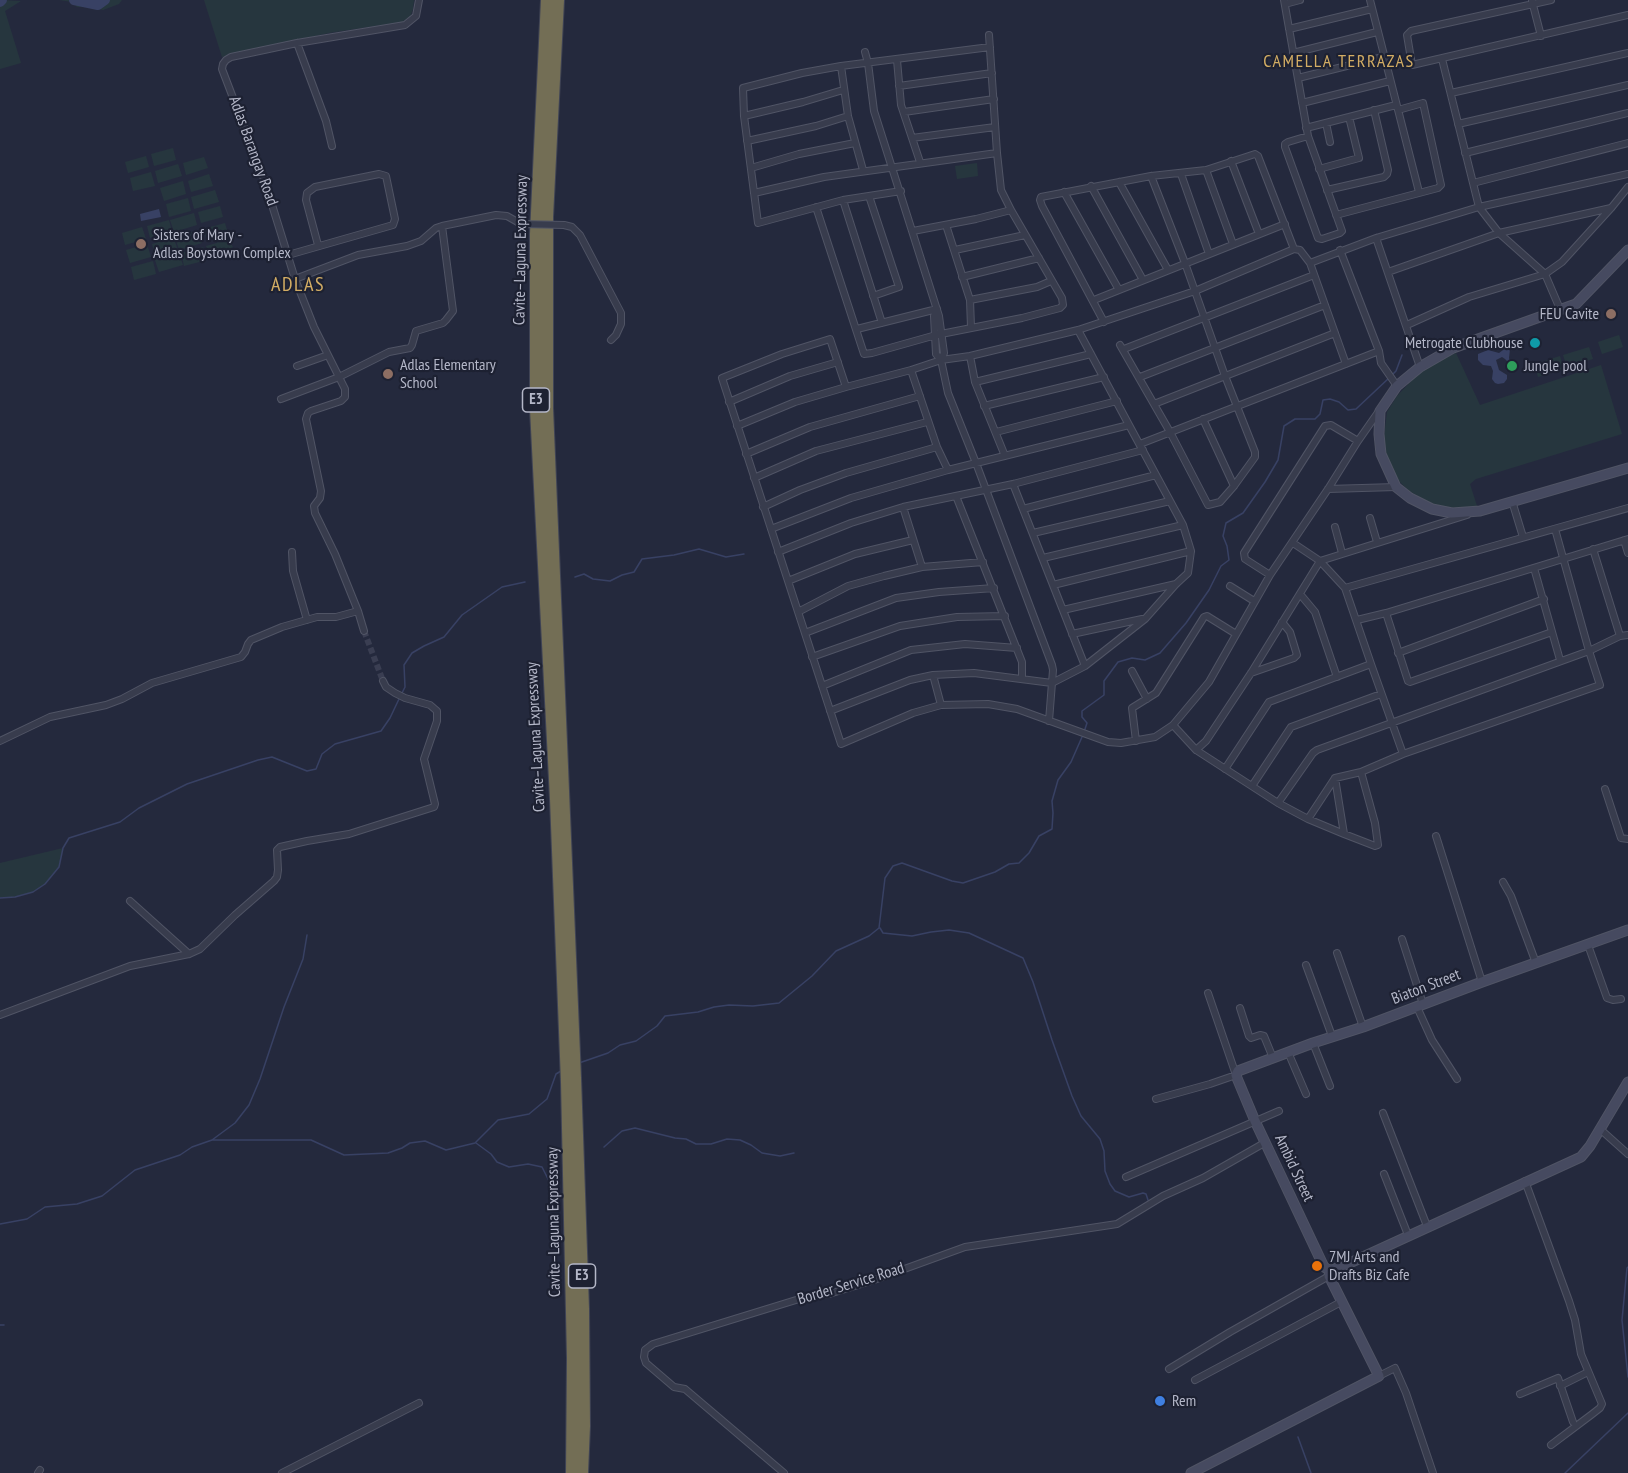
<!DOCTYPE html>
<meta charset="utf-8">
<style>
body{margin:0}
canvas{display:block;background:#24293d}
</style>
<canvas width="1628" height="1473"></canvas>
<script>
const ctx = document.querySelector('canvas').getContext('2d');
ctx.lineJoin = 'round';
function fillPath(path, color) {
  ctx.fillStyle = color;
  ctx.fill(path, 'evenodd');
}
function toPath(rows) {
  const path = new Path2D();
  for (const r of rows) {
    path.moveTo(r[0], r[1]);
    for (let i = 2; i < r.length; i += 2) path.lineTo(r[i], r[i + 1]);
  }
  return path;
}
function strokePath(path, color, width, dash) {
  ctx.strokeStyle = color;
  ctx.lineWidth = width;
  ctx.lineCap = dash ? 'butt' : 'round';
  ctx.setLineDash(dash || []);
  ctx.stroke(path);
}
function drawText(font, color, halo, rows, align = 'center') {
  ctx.font = font + ' "PT Sans Narrow",sans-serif';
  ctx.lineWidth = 4.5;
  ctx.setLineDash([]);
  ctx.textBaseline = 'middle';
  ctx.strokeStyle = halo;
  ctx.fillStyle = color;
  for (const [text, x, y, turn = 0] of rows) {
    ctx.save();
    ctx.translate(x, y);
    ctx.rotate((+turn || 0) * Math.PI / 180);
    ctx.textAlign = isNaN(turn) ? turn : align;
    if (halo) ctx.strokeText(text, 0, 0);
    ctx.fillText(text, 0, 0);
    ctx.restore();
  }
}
fillPath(toPath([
 [0,0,21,1,5,11,21,63,0,69],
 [59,0,122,0,119,4,103,10,90,7,77,7,72,2],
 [204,0,414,0,413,9,410,17,402,22,329,33,222,57],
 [173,148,176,160,154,166,151,154],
 [146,156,149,167,128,173,125,162],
 [204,157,208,168,186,175,183,163],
 [977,163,978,176,957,179,955,166],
 [178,164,182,176,158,183,155,171],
 [151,172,155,186,133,191,130,178],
 [209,174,213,186,191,192,188,181],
 [183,181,186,194,164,201,160,188],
 [215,190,219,202,194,209,191,197],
 [188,198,191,211,169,217,166,204],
 [220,206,223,217,201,223,198,212],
 [194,213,197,225,174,232,170,220],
 [169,220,172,231,150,238,147,226],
 [225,223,228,234,207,241,203,229],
 [142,227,146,239,125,245,122,233],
 [198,230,202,243,179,250,175,237],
 [174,237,177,248,155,255,152,244],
 [230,239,234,251,210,258,206,246],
 [147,244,151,257,130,263,126,250],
 [203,247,207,260,184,266,181,253],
 [179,253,183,265,159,272,155,260],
 [153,261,156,274,134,280,131,267],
 [1619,335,1623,347,1602,354,1598,342],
 [1589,347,1593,359,1567,367,1563,355],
 [1456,353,1480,405,1601,365,1622,434,1476,479,1470,484,1477,506,1457,509,1434,505,1409,491,1399,481,1390,465,1384,453,1384,436,1387,412,1397,396,1417,375,1432,364],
 [1560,356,1564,369,1538,377,1534,364],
 [63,848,59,867,45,884,33,892,15,897,0,898,0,863]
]), '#26363e');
fillPath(toPath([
 [159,209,161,217,141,221,140,214],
 [1506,348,1510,349,1509,358,1510,361,1517,363,1518,365,1515,370,1507,371,1506,369,1507,361,1505,359,1502,357,1496,360,1499,370,1507,375,1507,379,1504,383,1498,384,1495,383,1492,379,1493,371,1491,366,1483,365,1478,360,1478,354,1488,350,1499,353]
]), '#384164');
strokePath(toPath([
 [1393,374,1396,371,1402,355],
 [575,577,584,574,593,579,610,581,622,575,634,572,642,559,674,555,699,549,726,557,744,554],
 [401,695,405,687,404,665,412,653,424,646,444,637,462,615,502,587,525,582],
 [1084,732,1087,723,1082,717,1082,711,1104,695,1104,681,1118,662,1132,658,1145,660,1160,653,1186,623,1209,590,1221,566,1229,560,1227,546,1223,536,1226,523,1243,513,1265,482,1278,460,1284,426,1295,419,1315,419,1320,414,1323,400,1330,399,1339,402,1348,410,1356,409,1389,378],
 [0,898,15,897,33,892,45,884,59,867,63,848,69,838,120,822,139,808,187,784,258,760,272,757,307,771,316,769,322,754,335,744,381,731,390,718,399,699],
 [880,928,883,933,912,936,931,932,949,930,969,933,1023,958,1033,982,1052,1040,1072,1096,1081,1116,1100,1139,1104,1151,1105,1171,1110,1184,1115,1191,1129,1197,1143,1193,1146,1194,1148,1200],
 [579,1063,608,1053,620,1045,636,1041,657,1026,665,1016,698,1012,714,1007,729,1005,753,1006,779,1003,812,976,836,951,869,936,879,928,885,878,893,866,902,863,952,881,963,883,995,872,1009,864,1019,863,1029,853,1039,836,1052,829,1053,813,1052,801,1058,780,1071,762,1082,737],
 [212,1140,311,1140,344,1155,388,1153,402,1148,410,1143,425,1141,446,1150,475,1143,498,1120,529,1114,547,1099,556,1074,561,1071],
 [476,1143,491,1154,497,1162,509,1167,528,1164,542,1167,548,1179],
 [604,1147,622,1131,635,1128,675,1138,686,1139,696,1144,711,1144,727,1139,740,1140,751,1145,762,1153,780,1156,794,1153],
 [0,1224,27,1219,45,1207,77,1204,102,1196,135,1170,180,1155,192,1147,212,1140,235,1123,249,1105,260,1079,284,1007,303,959,307,935],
 [1628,1267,1627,1268,1622,1320,1628,1377],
 [0,1325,4,1325],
 [1298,1437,1311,1473],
 [1565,1473,1628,1413]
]), '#384164', 1.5);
strokePath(toPath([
 [74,0,98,5,105,0],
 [0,2,2,0]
]), '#384164', 10);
strokePath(toPath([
 [364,631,383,681]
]), '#3a3e52', 6, [6, 3]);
const street = toPath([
 [1284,0,1308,136,1342,231,1340,233,1322,239,1318,238,1285,147,1285,144,1288,142,1308,136],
 [1370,0,1419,192],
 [1551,0,1411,31,1407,35,1412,65,1628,15],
 [1532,1,1541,36],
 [1285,4,1300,0],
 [1289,29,1372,9],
 [297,43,326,121,332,146],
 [865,52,868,63,874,111,939,316,944,353,941,360],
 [1293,53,1377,32],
 [1442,59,1479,207,1499,233,1545,274,1560,309],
 [897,60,901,105,920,162],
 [841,66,848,116,863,170],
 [1298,78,1383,57],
 [899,86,992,73],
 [1451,93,1628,53],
 [1302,103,1390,81],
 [904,112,994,99],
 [744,116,803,102,843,90],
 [1326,123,1330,142],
 [1458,124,1628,85],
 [1306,128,1396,105],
 [912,138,995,127],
 [747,141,816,126,848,116],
 [1465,153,1628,113],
 [1231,161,1259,234],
 [751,168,799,154,855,143],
 [1319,169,1359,158,1349,117],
 [1206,170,1233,244],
 [1181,174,1209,254],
 [1119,182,1168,270],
 [1473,183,1628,143],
 [1091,186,1143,280],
 [1327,190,1384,177,1387,174,1388,170,1374,110],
 [901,191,843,200,758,223,744,116,743,88,802,73,841,66,990,47],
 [1064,192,1119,290],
 [754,193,824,177,997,153],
 [869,196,899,287,873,296],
 [843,200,882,323],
 [816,207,864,354,872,353,936,335,1022,318,1060,308,1063,305,1062,298,1011,210,1001,190,997,153,989,35],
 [1336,215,1438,188,1441,185,1423,103,1398,110],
 [564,225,572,227,580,235,621,313,621,324,616,335,611,340],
 [946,225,970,300,971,327],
 [913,231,976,219,1011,210],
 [955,250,1025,235],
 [288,255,393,225,395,219,386,176,379,174,315,187,307,193,306,200,318,245],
 [1310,263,1346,364],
 [1388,272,1499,233,1611,208],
 [962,277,1039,258],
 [295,279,358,255,407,246,421,241,436,228,442,226,496,215,507,216,521,224],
 [970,300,1037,287,1051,281],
 [1094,300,1285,224],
 [937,309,934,316,936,354,941,360,948,393,976,463,1052,665,1053,670,1049,721],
 [1104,322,1042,206,1040,200,1041,197,1151,176,1206,170,1255,154,1258,156,1294,249],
 [1407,325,1469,297,1545,274,1562,262,1612,207,1628,187],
 [857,329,937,309],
 [1120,345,1170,432,1208,505,1220,502,1234,486,1255,457,1255,452,1225,376,1185,263,1151,176],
 [1124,349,1314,275],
 [1379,351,1381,363,1397,386],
 [970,356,975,382,1005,456],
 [297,366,328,355],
 [1420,367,1376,238,1479,207,1628,174],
 [911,370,937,447,948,470],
 [1140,377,1325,305],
 [975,382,1091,354],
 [846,387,830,339,782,354,722,378,841,744,913,713,941,705,988,704,1017,709,1108,742,1121,743,1155,737,1173,725,1209,682,1270,575,1328,489,1358,441,1379,411],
 [281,399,339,377,389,352,410,348,412,345,416,331,443,323,446,320,453,311,442,226],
 [729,402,790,376,838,362],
 [1154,404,1335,333],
 [984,406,1104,377],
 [1203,419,1234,486],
 [737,426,795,402,846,387,911,370,941,360,970,356,1078,330,1195,291,1294,249,1300,250,1310,263,1376,238],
 [996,432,1117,401],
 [1140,444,1379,351,1340,250],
 [746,454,810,427,920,396],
 [754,478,816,451,927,422],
 [1013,484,1085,666],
 [1328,489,1396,487],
 [956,496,1022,662,1022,678],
 [1512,501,1523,537],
 [763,507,800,490,846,473,937,447],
 [903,507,922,567],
 [1023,509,1156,475],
 [1370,518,1377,542],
 [1335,527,1342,553],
 [771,529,851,498,948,470,1129,425,1078,330],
 [1033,533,1170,501],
 [1624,540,1628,553],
 [1593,549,1620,636],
 [292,552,293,571,307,620],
 [778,552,851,523,903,507,1013,484,1143,450],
 [1043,558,1183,525],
 [1534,568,1560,660],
 [1270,575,1245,559,1244,553,1325,426,1331,425,1358,441],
 [788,581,855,554,913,540],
 [1053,585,1191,551],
 [1230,586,1254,601],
 [1345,588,1628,508],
 [1300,594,1315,612,1337,677],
 [1063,610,1176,584],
 [798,612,848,586,884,576,922,567,983,562],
 [1386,613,1408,681,1410,682,1552,632],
 [1357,620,1386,613,1628,539],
 [364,631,358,611,335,554,315,513,314,506,320,498,321,491,306,419,308,413,311,411,341,401,345,397,345,389,314,327,295,279,264,179,222,69,223,64,226,60,231,57,297,43,405,25,416,16,419,0],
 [805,633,896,598,939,592,994,588],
 [1072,634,1142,619],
 [1398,653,1544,599],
 [812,657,900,626,957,617,1005,616],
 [1371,664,1403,754],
 [1132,671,1147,699],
 [1251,673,1294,658,1297,655,1290,632,1282,622],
 [933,675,941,705],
 [822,686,911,650,965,644,1017,648],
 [830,711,910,680,933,675,974,673,1052,683,1085,666,1145,619,1176,584,1188,573,1191,551,1183,525,1129,425],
 [1173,725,1196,750,1278,803,1308,819,1344,834,1335,778],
 [0,741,50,717,106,705,122,699,152,683,241,657,245,652,248,644,251,640,282,627,317,617,336,617,358,611],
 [1136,741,1132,708,1156,693,1204,617,1207,616,1236,634],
 [1196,750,1206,741,1251,673,1320,561,1467,515],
 [1225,769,1269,702,1371,664,1345,588,1320,561,1293,543],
 [1252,786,1291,727,1381,694],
 [1605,789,1621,838,1628,839],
 [1278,803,1313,753,1317,750,1589,651,1620,636,1628,635],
 [1308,819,1335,778,1361,772,1403,754,1600,685,1589,651,1555,529],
 [1344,834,1375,846,1378,845,1375,823,1361,772],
 [1436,836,1482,982],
 [1503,882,1511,896,1536,963],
 [130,901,189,954],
 [1402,939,1423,1004],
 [1588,945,1607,998,1613,1000,1621,999],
 [1337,953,1363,1027],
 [1306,965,1332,1036],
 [1417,1007,1432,1040,1457,1079],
 [1240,1008,1249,1036,1251,1038,1260,1035,1264,1036,1273,1058],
 [0,1015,130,966,189,954,200,949,235,915,274,881,277,877,278,870,277,850,280,847,307,841,349,834,434,807,435,804,424,759,437,721,437,711,430,705,405,698,395,693,386,687,383,681],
 [1313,1043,1330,1086],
 [1288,1052,1306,1094],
 [1156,1099,1210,1084,1236,1075,1208,993],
 [1383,1113,1427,1226],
 [1600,1129,1628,1154],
 [1384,1174,1408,1235],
 [1126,1177,1279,1111],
 [1525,1181,1569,1301,1575,1320,1581,1354,1602,1404,1600,1408,1591,1415,1551,1445],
 [1169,1369,1230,1332,1329,1276],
 [1379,1376,1395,1368,1406,1393,1433,1473],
 [1195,1380,1341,1302],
 [1560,1386,1588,1372],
 [1520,1394,1558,1378,1573,1422],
 [38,1473,40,1470],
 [282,1473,419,1403],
 [784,1473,685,1389,674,1387,646,1363,644,1357,645,1350,653,1344,809,1296,829,1294,874,1280,965,1247,1117,1224,1163,1196,1203,1178,1266,1142]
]);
const secondary = toPath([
 [1628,250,1576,304,1453,348,1420,367,1397,386,1380,411,1379,434,1381,454,1396,487,1410,498,1432,509,1452,513,1480,511,1628,468],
 [1330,1270,1324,1267,1255,1121,1237,1078,1236,1075,1238,1071,1313,1043,1363,1027,1482,982,1628,930],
 [1330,1270,1341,1267,1581,1157,1590,1146,1628,1082],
 [1191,1473,1379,1376,1329,1276,1330,1270]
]);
const highway = toPath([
 [547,0,536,234,536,409,556,799,567,1082,573,1358,572,1473],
 [558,0,547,217,547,408,575,1078,583,1309,584,1426,582,1473]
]);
strokePath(street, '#505465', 8);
strokePath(secondary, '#505465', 11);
strokePath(highway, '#404455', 14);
strokePath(street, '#383c4d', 6);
strokePath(secondary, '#464a60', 9);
strokePath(highway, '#736e55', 12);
const streetBridge = toPath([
 [521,224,564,225]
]);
strokePath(streetBridge, '#505465', 8, []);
strokePath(streetBridge, '#383c4d', 6);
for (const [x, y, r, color] of [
 [141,244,6,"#8d6e63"],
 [1611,314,6,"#8d6e63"],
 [1535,343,6,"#0f9aa8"],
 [1512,366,6,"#2e9e5b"],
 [388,374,6,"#8d6e63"],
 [1317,1266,6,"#e8710a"],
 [1160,1401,6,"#3f7fe0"]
]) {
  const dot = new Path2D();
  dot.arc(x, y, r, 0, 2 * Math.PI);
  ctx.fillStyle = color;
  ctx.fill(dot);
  strokePath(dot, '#1d2132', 2);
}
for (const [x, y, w] of [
 [536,400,27],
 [582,1276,27]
]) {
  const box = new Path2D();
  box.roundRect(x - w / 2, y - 12, w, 24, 4.5);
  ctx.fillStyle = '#1d2132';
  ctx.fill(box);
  strokePath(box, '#b4b7c8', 1.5);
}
drawText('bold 15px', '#b4b7c8', null, [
 ["E3",536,400],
 ["E3",582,1276]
]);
drawText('16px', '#b4b7c8', '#1d2132', [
 ["Adlas Barangay Road",253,151,70],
 ["Cavite–Laguna Expressway",521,250,-89],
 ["Cavite–Laguna Expressway",536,737,-93],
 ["Biaton Street",1426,987,-21],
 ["Ambid Street",1294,1168,65],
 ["Cavite–Laguna Expressway",554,1222,-91],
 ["Border Service Road",851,1284,-17]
]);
drawText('16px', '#b4b7c8', '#1d2132', [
 ["Sisters of Mary -",153,235],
 ["Adlas Boystown Complex",153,253],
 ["FEU Cavite",1599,314,"right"],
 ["Metrogate Clubhouse",1523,343,"right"],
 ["Adlas Elementary",400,365],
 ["School",400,383],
 ["Jungle pool",1524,366],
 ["7MJ Arts and",1329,1257],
 ["Drafts Biz Cafe",1329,1275],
 ["Rem",1172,1401]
], 'left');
ctx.letterSpacing = '1.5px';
drawText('18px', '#d3ad64', '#1d2132', [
 ["CAMELLA TERRAZAS",1339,62]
]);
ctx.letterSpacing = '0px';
ctx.letterSpacing = '1.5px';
drawText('20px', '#d3ad64', '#1d2132', [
 ["ADLAS",298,285]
]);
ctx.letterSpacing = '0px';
</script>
